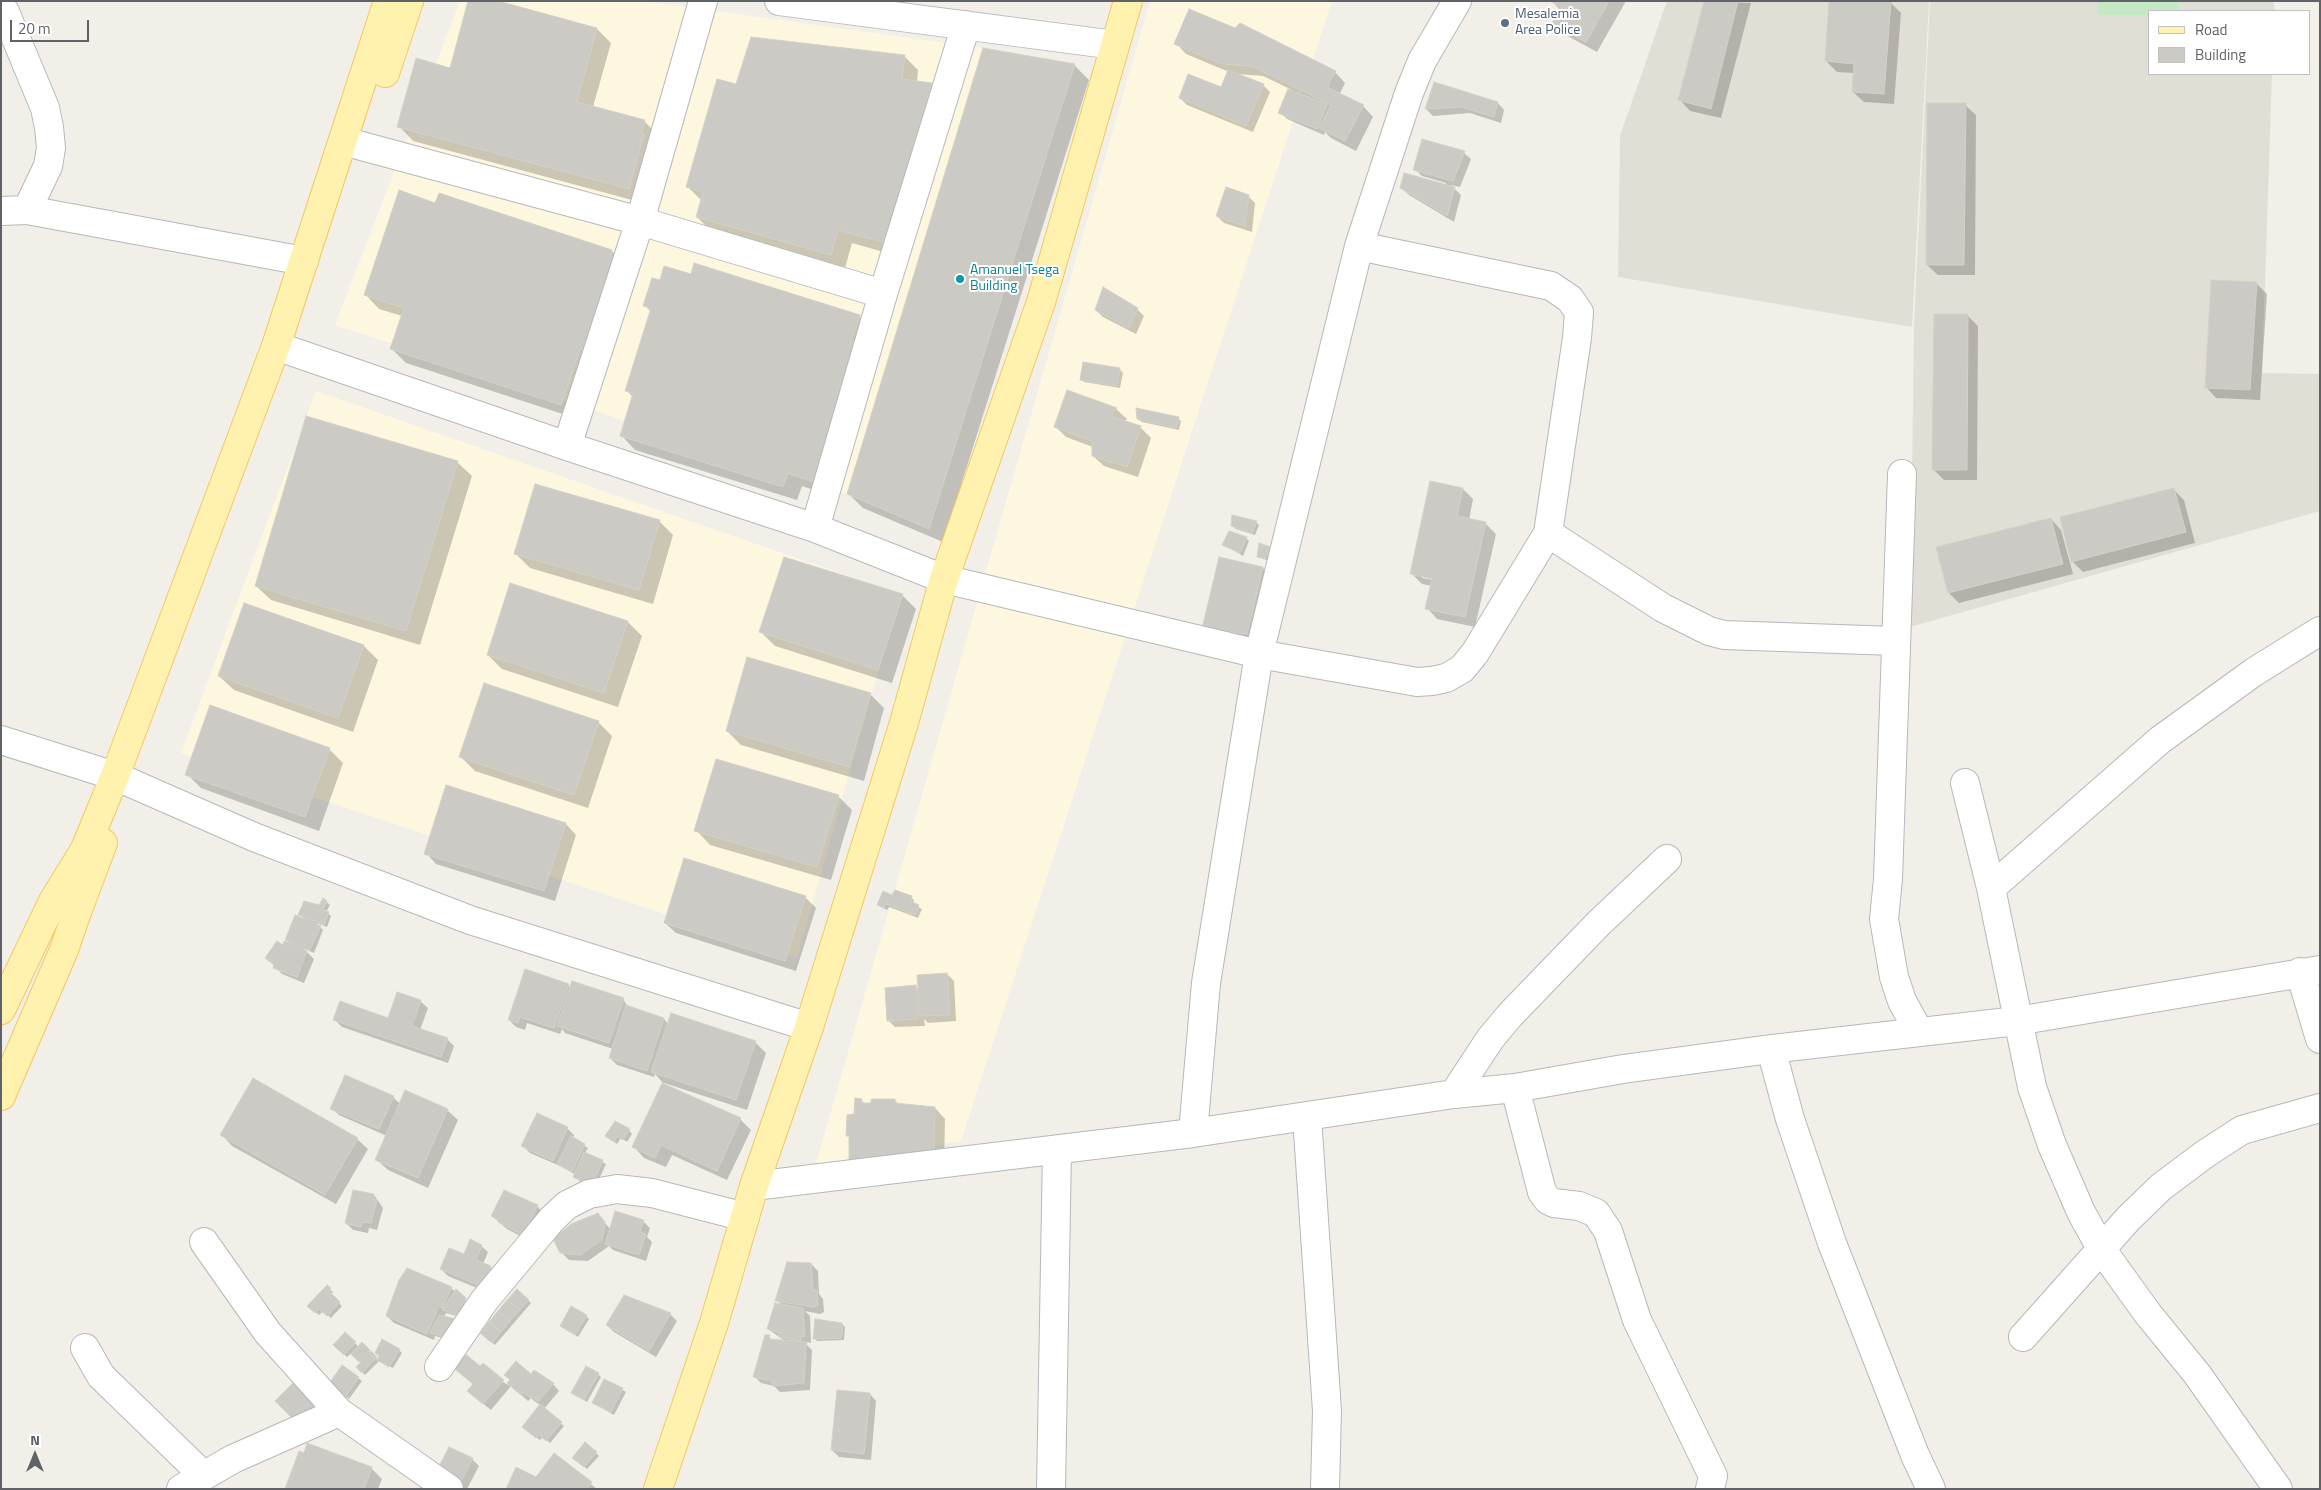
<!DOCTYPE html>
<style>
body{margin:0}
#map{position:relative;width:2321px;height:1490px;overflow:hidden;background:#f1efe8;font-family:"Titillium Web",sans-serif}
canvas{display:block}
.frame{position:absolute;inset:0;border:2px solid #5f6368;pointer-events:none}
.legend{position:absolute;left:2148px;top:10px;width:162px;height:65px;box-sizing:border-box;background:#fff;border:1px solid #bfc1c3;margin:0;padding:6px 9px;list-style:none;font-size:15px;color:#5f6368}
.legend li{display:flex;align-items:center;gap:10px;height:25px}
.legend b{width:25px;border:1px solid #bfc1c3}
.north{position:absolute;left:10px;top:1430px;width:50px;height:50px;-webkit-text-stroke:4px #fff;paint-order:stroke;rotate:0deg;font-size:14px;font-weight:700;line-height:20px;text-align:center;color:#5f6368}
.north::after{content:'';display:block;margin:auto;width:18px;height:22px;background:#5f6368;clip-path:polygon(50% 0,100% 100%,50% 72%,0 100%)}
.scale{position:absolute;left:10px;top:20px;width:79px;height:22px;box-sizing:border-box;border:2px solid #5f6368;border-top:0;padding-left:6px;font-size:15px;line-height:18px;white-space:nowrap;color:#5f6368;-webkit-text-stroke:4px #fff;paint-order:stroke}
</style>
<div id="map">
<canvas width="2321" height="1490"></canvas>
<div class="frame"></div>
<ul class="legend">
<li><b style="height:6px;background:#fff2af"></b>Road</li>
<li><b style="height:14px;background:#cccac5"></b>Building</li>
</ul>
<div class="north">N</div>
<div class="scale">20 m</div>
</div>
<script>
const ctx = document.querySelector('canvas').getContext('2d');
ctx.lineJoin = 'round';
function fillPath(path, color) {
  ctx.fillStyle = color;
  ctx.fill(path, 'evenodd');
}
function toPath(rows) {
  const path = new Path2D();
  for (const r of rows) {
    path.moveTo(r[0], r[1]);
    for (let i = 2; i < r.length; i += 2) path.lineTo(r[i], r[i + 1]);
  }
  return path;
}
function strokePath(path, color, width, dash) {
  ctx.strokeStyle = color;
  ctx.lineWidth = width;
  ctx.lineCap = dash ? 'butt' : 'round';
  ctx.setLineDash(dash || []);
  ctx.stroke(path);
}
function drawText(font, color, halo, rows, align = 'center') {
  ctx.font = font + ' "Titillium Web",sans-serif';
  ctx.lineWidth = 4;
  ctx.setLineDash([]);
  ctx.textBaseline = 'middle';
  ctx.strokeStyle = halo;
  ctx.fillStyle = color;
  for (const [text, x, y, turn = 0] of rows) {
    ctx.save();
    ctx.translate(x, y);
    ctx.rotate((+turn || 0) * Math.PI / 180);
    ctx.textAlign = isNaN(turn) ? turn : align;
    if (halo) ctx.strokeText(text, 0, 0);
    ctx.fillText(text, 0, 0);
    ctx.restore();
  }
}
fillPath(toPath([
 [460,1,642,1,983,48,847,494,335,325],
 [1150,1,1332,1,961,1141,815,1167],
 [316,391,900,594,797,958,181,753]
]), '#fef7e0');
fillPath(toPath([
 [1667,1,1929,1,1912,327,1618,277,1620,136],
 [1930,1,2274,1,2274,11,2150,11,2150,74,2272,74,2262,373,2320,374,2320,511,1910,627,1914,324]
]), '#e1ded6');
fillPath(toPath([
 [2097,1,2179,1,2179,11,2150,11,2150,15,2097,15]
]), '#c5e8c5');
fillPath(toPath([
 [493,1,597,29,611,43,593,107,644,121,659,136,643,203,413,141,399,126,451,69],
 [1552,1,1626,1,1597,52,1564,34,1553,23,1560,10],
 [1705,1,1751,3,1721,118,1690,111,1680,100],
 [1890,2,1901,13,1894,104,1864,102,1853,92,1854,73,1837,72,1826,61],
 [1176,43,1335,72,1345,83,1339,95,1363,106,1373,117,1356,151,1331,138,1325,132,1324,135,1287,119,1280,112,1290,89,1263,76,1238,74,1263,85,1270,92,1253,132,1187,105,1180,98,1221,89,1229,72,1186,54],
 [984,50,1075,66,1089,80,943,542,863,508,848,493],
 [904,56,918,70,917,82,931,84,945,98,901,257,852,243,845,268,711,231,697,217,702,201,688,187,737,85],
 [1434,83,1498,103,1504,110,1501,123,1470,113,1433,116,1426,109],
 [1965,105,1976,115,1975,275,1938,275,1927,265],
 [1423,140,1464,153,1471,159,1460,187,1451,185,1461,195,1454,222,1409,195,1402,188,1446,186,1446,183,1422,176,1415,169],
 [1248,196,1255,203,1252,232,1224,223,1217,216],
 [612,251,626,265,575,418,406,363,391,348,402,316,379,309,365,294],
 [2256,283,2267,294,2260,400,2216,398,2206,387],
 [645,305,859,316,873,330,832,496,802,486,797,500,635,450,621,435,633,397,626,390,651,312],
 [1137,309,1144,316,1136,334,1103,317,1096,310],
 [1967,315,1978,326,1977,480,1944,480,1933,469],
 [1119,369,1123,373,1120,388,1084,382,1081,379],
 [1116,409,1127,419,1124,422,1140,427,1151,438,1138,477,1104,466,1093,456,1093,447,1066,437,1055,426],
 [1178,418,1181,421,1179,430,1142,422,1138,419],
 [457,462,472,476,420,645,271,600,256,586],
 [1463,489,1473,499,1469,520,1485,523,1496,534,1475,627,1437,619,1427,608,1432,586,1422,584,1411,573],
 [1422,575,1438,581,1422,578],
 [2174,490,2184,500,2195,543,2083,572,2072,561],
 [2051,519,2061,530,2073,574,1959,603,1949,593],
 [659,521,673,535,653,604,530,568,516,554],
 [1256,522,1259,525,1255,535,1236,529,1232,526],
 [1246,538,1249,541,1243,556,1224,545],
 [1269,548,1272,551,1268,561,1259,556],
 [1263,568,1273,579,1257,644,1214,639],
 [511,584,628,622,642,636,618,707,502,669,488,655],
 [902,595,916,609,892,683,775,646,761,632],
 [245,604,364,646,378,660,353,732,234,690,219,676],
 [870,694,884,708,864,781,741,745,727,731],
 [598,722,612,736,588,808,475,771,461,757],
 [329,749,343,763,319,831,201,788,187,774],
 [447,787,566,824,576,835,555,901,436,864,426,853],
 [838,796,852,810,831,880,710,845,696,830],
 [805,897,816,908,796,971,676,933,665,923],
 [893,897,911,897,914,900,913,904,922,909,918,918,889,907,887,910,878,905],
 [327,902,330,905,326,912,331,916,327,927,317,923,323,930,314,953,303,948,314,959,304,983,282,974,267,958,284,947,292,946,286,940,306,921,300,914,320,907],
 [947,974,954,981,956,1021,928,1023,924,1019,925,1026,895,1027,888,1020,916,987,920,991],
 [568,985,571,988,623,999,629,1008,664,1019,668,1024,755,1042,766,1053,747,1110,664,1083,663,1085,740,1119,751,1130,727,1180,672,1155,666,1167,644,1158,634,1147,663,1083,655,1074,654,1077,617,1065,610,1058,613,1049,565,1033,562,1029,560,1034,527,1023,525,1030,516,1027,509,1020],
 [398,993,421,1002,428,1008,420,1030,447,1039,454,1046,448,1063,342,1027,335,1020,389,1019],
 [393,1097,400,1104,447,1110,458,1120,428,1188,388,1170,377,1160,387,1136,339,1115,332,1108],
 [861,1100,865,1104,895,1100,899,1105,935,1108,945,1119,944,1167,850,1138,847,1135],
 [567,1128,574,1135,573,1139,588,1148,585,1153,606,1164,595,1188,578,1180,575,1177,576,1175,560,1166,530,1153,523,1146],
 [629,1130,632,1134,627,1142,621,1138,617,1144,607,1136],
 [222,1135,357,1139,368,1149,336,1204,232,1146],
 [374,1195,383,1208,377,1230,369,1228,368,1233,353,1230,346,1223],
 [537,1206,544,1213,530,1241,507,1229,492,1216],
 [598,1215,611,1230,643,1221,650,1228,647,1237,652,1242,646,1261,613,1250,609,1246,588,1261,569,1260,561,1252],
 [481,1246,488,1252,483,1264,490,1267,497,1274,489,1293,448,1276,441,1269],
 [811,1264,818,1271,819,1294,823,1299,824,1312,820,1314,805,1311,810,1316,811,1343,807,1342,807,1345,812,1350,810,1390,780,1392,774,1386,761,1383,755,1377,766,1336,773,1340,785,1341,768,1329,782,1305,777,1300],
 [327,1287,333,1292,331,1295,342,1306,331,1318,323,1311,319,1315,309,1306],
 [451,1288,468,1302,464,1318,446,1313,444,1317,458,1342,435,1336,434,1340,394,1323,387,1316],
 [517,1291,531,1303,495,1345,481,1333],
 [670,1314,677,1321,656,1357,614,1332,607,1325],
 [586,1316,589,1319,578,1337,561,1326],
 [842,1324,845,1327,844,1340,817,1341,814,1338],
 [345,1334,359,1347,362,1344,378,1360,399,1350,402,1353,393,1368,379,1361,365,1375,357,1367,362,1363,352,1353,347,1357,335,1345],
 [343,1367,362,1381,349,1399,333,1388],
 [480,1368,508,1385,511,1381,531,1375,553,1384,559,1391,544,1409,564,1426,550,1443,543,1437,540,1440,526,1430,541,1406,531,1398,528,1401,511,1386,491,1410,476,1398,474,1384],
 [598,1374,601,1377,587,1402,576,1395],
 [605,1380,626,1392,614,1415,593,1403],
 [870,1394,876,1401,871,1460,839,1457,832,1450],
 [596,1453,599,1456,587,1469,577,1461],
 [554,1455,597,1489,507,1489,536,1478],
 [472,1459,479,1466,467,1489,460,1489,444,1481],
 [371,1468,382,1479,378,1489,286,1489]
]), '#0003');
const building = toPath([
 [468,1,498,1,597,28,577,102,645,120,641,133,644,134,629,189,397,127,416,58,450,68,468,1],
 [1550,1,1609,1,1586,42,1552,23,1561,7,1550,1],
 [1704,1,1738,1,1711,109,1678,100,1704,1],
 [1829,1,1891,1,1884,94,1852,92,1854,64,1825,61,1829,1],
 [1189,9,1235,28,1240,23,1336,71,1327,87,1364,105,1345,141,1319,128,1331,105,1252,66,1222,64,1174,44,1189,9],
 [751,37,905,55,902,79,932,83,886,243,838,230,831,255,696,217,703,192,686,187,717,79,736,84,751,37],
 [983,48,1075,64,929,529,847,494,983,48],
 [1228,70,1264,84,1246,126,1179,98,1188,74,1221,87,1228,70],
 [1434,82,1498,102,1494,117,1462,107,1425,109,1434,82],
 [1288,89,1327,104,1317,129,1278,113,1288,89],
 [1927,103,1966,103,1964,265,1926,265,1927,103],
 [1422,139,1465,151,1453,181,1413,170,1422,139],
 [1404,173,1455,187,1447,216,1400,188,1404,173],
 [1226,187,1249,195,1245,226,1216,216,1226,187],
 [399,190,435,203,439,193,612,250,611,256,617,258,586,351,580,349,561,405,390,349,404,308,364,295,399,190],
 [694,263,860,315,851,341,862,344,818,483,788,473,783,487,620,436,633,393,625,391,651,308,643,306,652,278,660,280,664,266,691,274,694,263],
 [2211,280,2257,282,2250,390,2205,388,2211,280],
 [1103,287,1138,308,1129,328,1095,310,1103,287],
 [1934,314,1968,314,1967,470,1932,470,1934,314],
 [1083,362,1120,368,1117,386,1080,380,1083,362],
 [1067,390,1117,408,1110,416,1141,426,1127,467,1092,456,1092,441,1054,427,1067,390],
 [1136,408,1179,417,1176,428,1137,419,1136,408],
 [306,416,458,461,406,631,255,586,306,416],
 [1430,481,1463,488,1457,516,1486,522,1465,617,1425,609,1432,579,1410,574,1430,481],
 [535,484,660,520,639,590,514,554,535,484],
 [2174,488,2186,532,2071,562,2060,517,2174,488],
 [1232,515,1257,521,1252,533,1231,526,1232,515],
 [2051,518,2063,564,1948,593,1936,547,2051,518],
 [1229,531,1247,537,1240,553,1222,545,1229,531],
 [1259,543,1270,547,1265,559,1257,557,1259,543],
 [784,557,903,594,878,670,759,632,784,557],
 [1219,557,1263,567,1247,634,1202,629,1219,557],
 [510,583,628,621,604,693,487,655,510,583],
 [244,603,364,645,338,718,218,676,244,603],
 [747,657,871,693,849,767,726,731,747,657],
 [484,683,599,721,574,795,459,757,484,683],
 [210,705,330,748,305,817,185,775,210,705],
 [716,759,839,795,817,867,694,831,716,759],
 [446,785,566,823,544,891,424,854,446,785],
 [684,858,806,896,785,961,664,923,684,858],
 [895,890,912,896,910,901,919,905,915,915,886,904,884,908,877,905,883,891,892,895,895,890],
 [323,898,327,901,323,910,329,912,324,925,298,915,304,901,319,905,323,898],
 [295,915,321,926,310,950,285,940,295,915],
 [277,941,283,945,284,941,307,951,297,977,273,968,274,965,265,958,277,941],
 [525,969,569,984,554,1028,520,1017,518,1023,508,1020,525,969],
 [947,973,950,1015,920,1016,917,975,947,973],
 [572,981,624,998,609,1043,557,1026,572,981],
 [916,985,918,1019,887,1021,885,988,916,985],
 [397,992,421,1000,412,1026,448,1038,441,1057,333,1020,340,1001,388,1018,397,992],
 [626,1005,664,1018,647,1071,609,1058,626,1005],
 [671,1013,756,1041,736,1100,651,1072,671,1013],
 [345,1075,394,1096,379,1129,330,1109,345,1075],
 [253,1078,358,1138,325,1195,220,1135,253,1078],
 [662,1083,741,1118,717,1171,661,1145,655,1158,632,1147,662,1083],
 [405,1090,448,1109,418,1178,375,1160,405,1090],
 [855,1098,862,1099,862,1103,871,1103,871,1099,895,1099,895,1103,935,1107,934,1157,849,1164,849,1136,846,1136,847,1115,854,1114,855,1098],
 [537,1113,568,1127,553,1161,521,1146,537,1113],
 [615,1121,630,1129,623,1140,617,1136,614,1142,605,1136,615,1121],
 [571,1136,585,1144,572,1172,557,1164,571,1136],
 [584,1152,603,1160,592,1185,573,1177,584,1152],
 [353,1190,374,1194,373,1199,377,1200,371,1223,362,1222,361,1227,345,1223,353,1190],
 [504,1190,538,1205,523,1235,498,1222,499,1220,491,1216,504,1190],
 [615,1211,644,1220,640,1232,646,1234,639,1255,605,1244,615,1211],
 [598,1213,605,1222,602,1240,580,1255,560,1253,553,1239,571,1224,598,1213],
 [470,1239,482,1245,476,1260,491,1266,482,1287,440,1269,449,1248,464,1254,470,1239],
 [787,1262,811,1263,813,1290,817,1290,818,1305,813,1307,775,1301,787,1262],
 [407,1268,452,1287,442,1308,439,1306,427,1334,386,1316,399,1280,407,1268],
 [327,1285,331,1288,329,1291,340,1302,327,1316,319,1309,315,1313,307,1306,327,1285],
 [456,1289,466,1298,461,1316,442,1310,456,1289],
 [517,1289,529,1300,520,1310,507,1300,517,1289],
 [624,1295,671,1313,649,1351,606,1325,624,1295],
 [507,1300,520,1310,510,1321,498,1311,507,1300],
 [775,1303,803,1308,805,1337,801,1336,801,1341,779,1337,779,1333,767,1329,775,1303],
 [571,1306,587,1315,575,1335,560,1326,571,1306],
 [498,1311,510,1321,501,1332,489,1322,498,1311],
 [439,1315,460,1320,455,1340,430,1333,439,1315],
 [815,1319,842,1323,842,1338,813,1339,815,1319],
 [489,1322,501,1332,492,1343,480,1333,489,1322],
 [345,1332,356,1342,344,1355,333,1345,345,1332],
 [765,1335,770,1335,769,1339,806,1342,804,1383,772,1386,772,1381,753,1377,765,1335],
 [382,1339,400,1349,389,1367,377,1360,379,1356,375,1353,382,1339],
 [362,1342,370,1350,359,1362,351,1354,362,1342],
 [371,1351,377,1357,362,1373,356,1367,371,1351],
 [463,1352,480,1366,483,1363,504,1380,483,1404,467,1391,473,1384,451,1366,463,1352],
 [516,1361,531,1374,534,1370,554,1383,537,1403,523,1392,521,1395,507,1383,510,1380,504,1375,516,1361],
 [342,1365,359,1377,345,1397,328,1385,342,1365],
 [586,1366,599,1373,584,1400,571,1393,586,1366],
 [297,1379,323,1405,301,1427,275,1401,297,1379],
 [604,1379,623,1388,611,1412,592,1403,604,1379],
 [837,1390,870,1393,864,1454,831,1450,837,1390],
 [540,1404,562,1422,546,1441,539,1435,536,1438,522,1427,540,1404],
 [585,1442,597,1452,584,1467,572,1458,585,1442],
 [307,1443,372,1467,364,1489,285,1489,299,1451,304,1453,307,1443],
 [449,1447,473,1458,459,1486,435,1474,449,1447],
 [554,1453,592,1482,587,1489,506,1489,516,1467,536,1477,554,1453]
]);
fillPath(building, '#cccac5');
strokePath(building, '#d6d1c6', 1);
const minor = toPath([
 [779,1,1115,45],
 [5,12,45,108,49,127,51,148,48,166,27,210],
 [343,141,640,221,883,294],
 [1,211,27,210,304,261],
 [276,346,567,446,815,528,944,579,1259,654,1417,682,1432,681,1446,678,1462,669,1475,653,1548,533,1577,338,1579,312,1570,299,1551,286,1359,246],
 [567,446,640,221,703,1],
 [1902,474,1888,879,1884,919,1894,977,1902,1001,1919,1032],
 [815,528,883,294,966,25],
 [1548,533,1663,608,1709,631,1724,635,1895,641],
 [1,740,115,776,254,837,470,920,809,1027],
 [1965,783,1991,888,2032,1087,2052,1145,2081,1212,2102,1250,2148,1314,2197,1374,2278,1489],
 [1991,888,2160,740,2254,672,2320,631],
 [2300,972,2320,1039],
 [1771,1049,1790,1119,1832,1243,1915,1455,1931,1489],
 [1515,1088,1542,1192,1548,1200,1554,1203,1579,1206,1596,1213,1608,1231,1637,1320,1713,1476,1710,1489],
 [1454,1094,1490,1039,1510,1015,1599,923,1667,859],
 [1307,1117,1327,1411,1325,1489],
 [1193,1133,1206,983,1259,654,1359,246,1409,93,1422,61,1457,1],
 [754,1186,1193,1133,1454,1094,1515,1088,1623,1069,1771,1049,2017,1021,2320,970],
 [204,1242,268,1333,339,1412],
 [2023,1337,2128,1219,2161,1187,2205,1154,2242,1130,2320,1108],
 [85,1348,101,1376,204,1476],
 [439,1367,484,1301,552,1219,567,1205,589,1194,617,1189,652,1193,745,1217],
 [181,1489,233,1459,339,1412,449,1489],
 [1051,1489,1057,1150]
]);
const major = toPath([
 [385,73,409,1],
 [77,912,103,843],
 [1,1010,53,901,85,849,115,776,276,346,388,1],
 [1,1096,64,950,77,912,79,895],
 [658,1489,714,1323,754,1186,809,1027,904,723,944,579,1041,302,1128,1]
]);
strokePath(minor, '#b5b8bc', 30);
strokePath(major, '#f2c960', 30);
strokePath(minor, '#fff', 28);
strokePath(major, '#fff2af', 28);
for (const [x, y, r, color] of [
 [1505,23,5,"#5c6f8a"],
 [960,279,5,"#0f9aa8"]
]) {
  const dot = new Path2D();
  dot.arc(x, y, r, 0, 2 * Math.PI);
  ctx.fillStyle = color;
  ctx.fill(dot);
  strokePath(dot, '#fff', 2);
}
drawText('14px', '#4e5e75', '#fff', [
 ["Mesalemia",1515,15],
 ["Area Police",1515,31]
], 'left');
drawText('14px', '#0d838f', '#fff', [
 ["Amanuel Tsega",970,271],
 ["Building",970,287]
], 'left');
</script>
